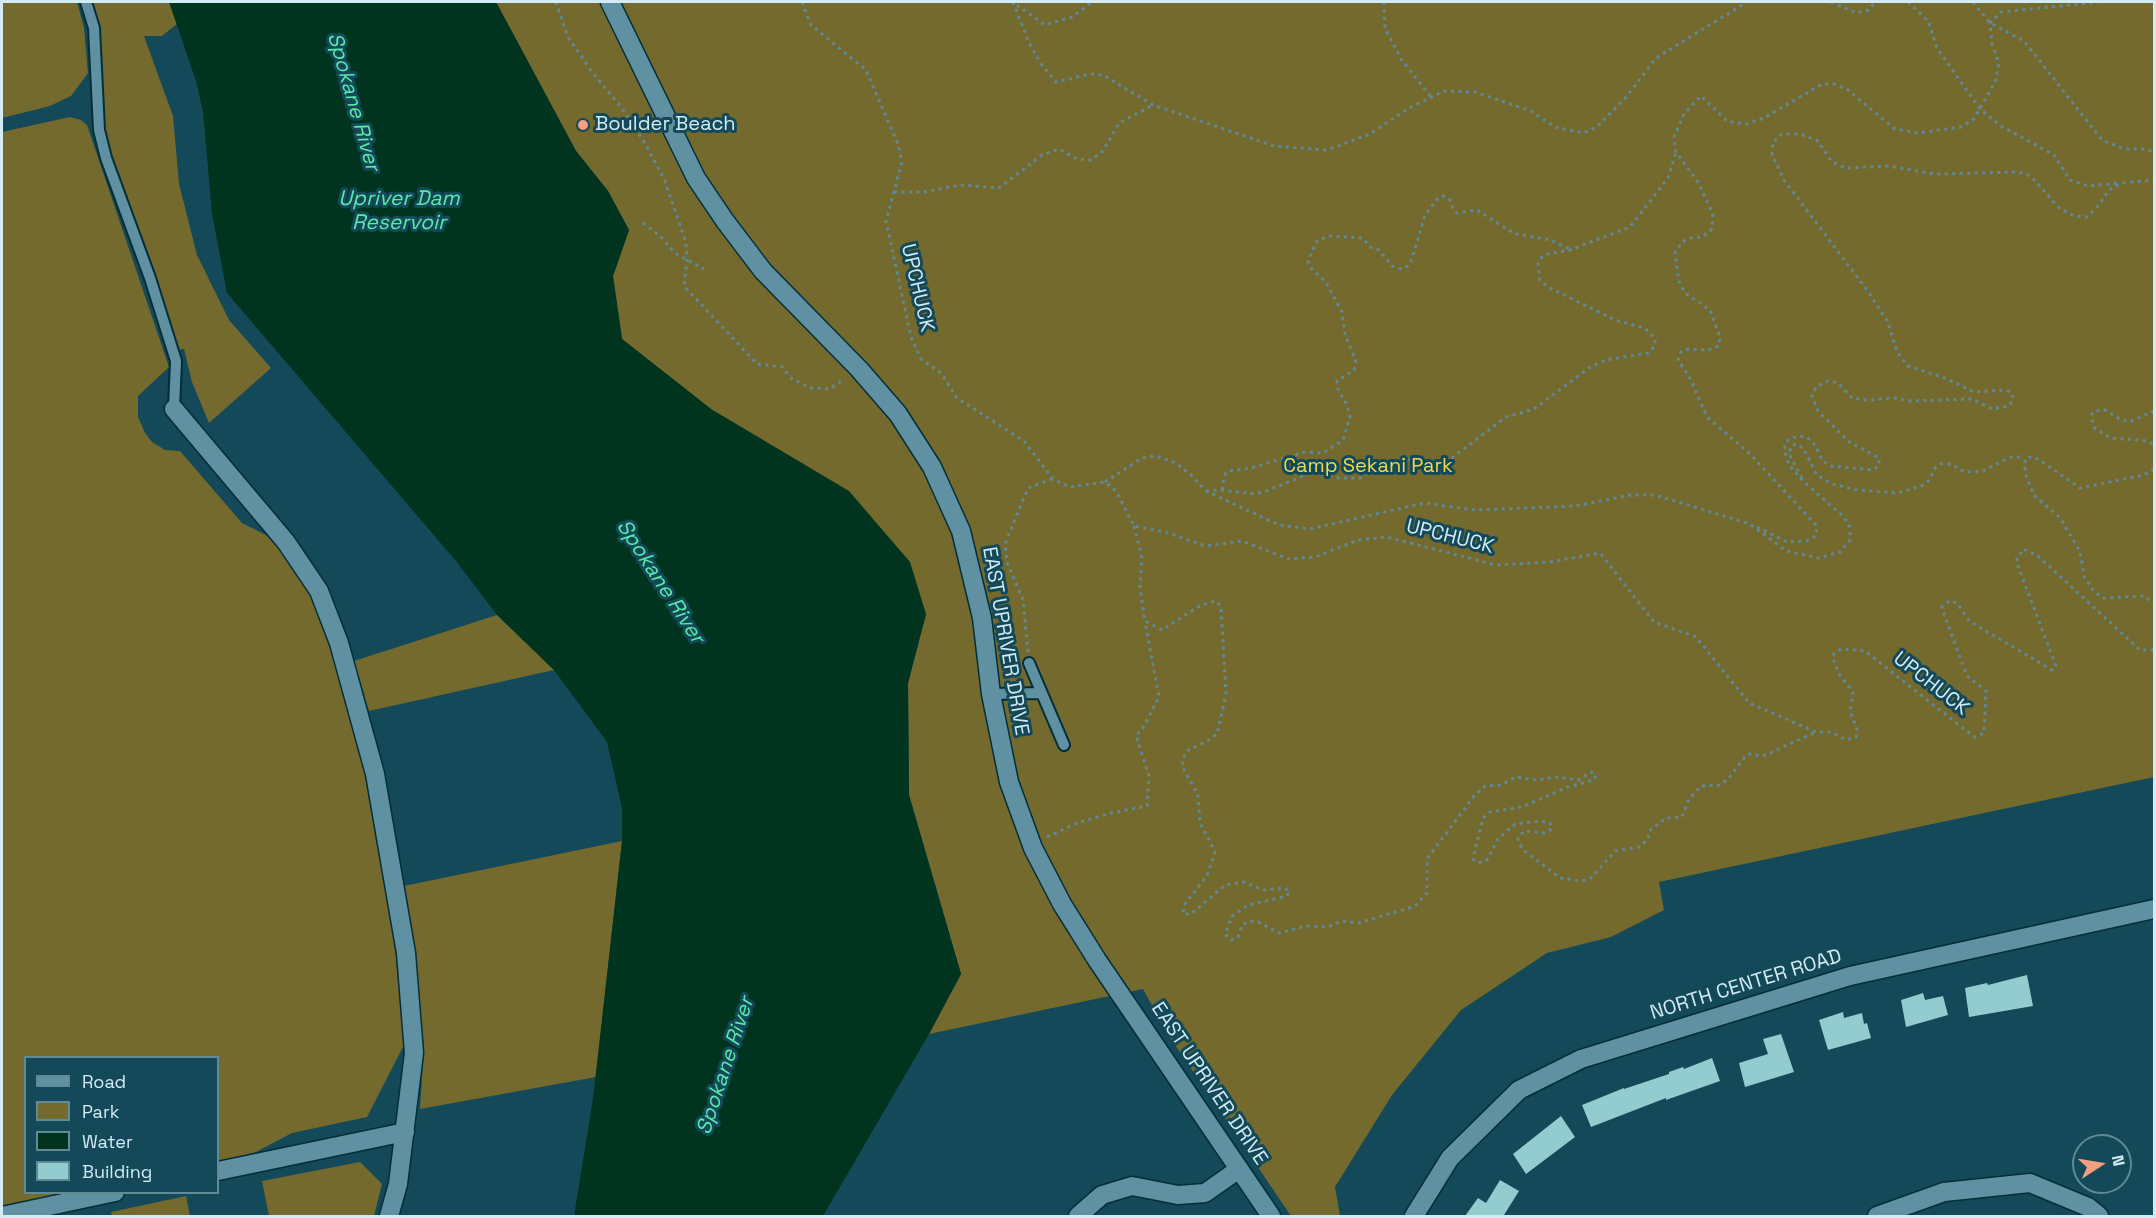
<!DOCTYPE html>
<style>
body{margin:0}
#map{position:relative;width:2156px;height:1218px;overflow:hidden;background:#134958;font-family:"Space Grotesk",sans-serif}
canvas{display:block}
.frame{position:absolute;inset:0;border:3px solid #d2ebf4;pointer-events:none}
.legend{position:absolute;left:24px;top:1056px;width:195px;height:138px;box-sizing:border-box;background:#134958;border:2px solid #5f8a96;margin:0;padding:8px 10px;list-style:none;font-size:18px;color:#d2ebf4}
.legend li{display:flex;align-items:center;gap:12px;height:30px}
.legend b{width:30px;border:2px solid #5f8a96}
.north{position:absolute;left:2072px;top:1134px;width:60px;height:60px;box-sizing:border-box;background:#134958;border:2px solid #5f8a96;border-radius:50%;rotate:78deg;font-size:16px;font-weight:700;line-height:24px;text-align:center;color:#d2ebf4}
.north::after{content:'';display:block;margin:auto;width:21px;height:27px;background:#f39f82;clip-path:polygon(50% 0,100% 100%,50% 72%,0 100%)}
</style>
<div id="map">
<canvas width="2156" height="1218"></canvas>
<div class="frame"></div>
<ul class="legend">
<li><b style="height:8px;background:#5f91a2"></b>Road</li>
<li><b style="height:16px;background:#756a2d"></b>Park</li>
<li><b style="height:16px;background:#00341e"></b>Water</li>
<li><b style="height:16px;background:#93cccf"></b>Building</li>
</ul>
<div class="north">N</div>
</div>
<script>
const ctx = document.querySelector('canvas').getContext('2d');
ctx.lineJoin = 'round';
function fillPath(path, color) {
  ctx.fillStyle = color;
  ctx.fill(path, 'evenodd');
}
function toPath(rows) {
  const path = new Path2D();
  for (const r of rows) {
    path.moveTo(r[0], r[1]);
    for (let i = 2; i < r.length; i += 2) path.lineTo(r[i], r[i + 1]);
  }
  return path;
}
function strokePath(path, color, width, dash) {
  ctx.strokeStyle = color;
  ctx.lineWidth = width;
  ctx.lineCap = dash ? 'butt' : 'round';
  ctx.setLineDash(dash || []);
  ctx.stroke(path);
}
function drawText(font, color, halo, rows, align = 'center') {
  ctx.font = font + ' "Space Grotesk",sans-serif';
  ctx.lineWidth = 6;
  ctx.setLineDash([]);
  ctx.textBaseline = 'middle';
  ctx.strokeStyle = halo;
  ctx.fillStyle = color;
  for (const [text, x, y, turn = 0] of rows) {
    ctx.save();
    ctx.translate(x, y);
    ctx.rotate((+turn || 0) * Math.PI / 180);
    ctx.textAlign = isNaN(turn) ? turn : align;
    if (halo) ctx.strokeText(text, 0, 0);
    ctx.fillText(text, 0, 0);
    ctx.restore();
  }
}
fillPath(toPath([
 [2,2,77,2,84,28,88,73,71,96,50,106,2,118],
 [92,2,169,2,178,23,162,36,144,36,173,116,179,184,197,255,229,320,271,368,209,423,192,382,184,349,179,350,107,141,103,125,99,28],
 [496,2,2154,2,2154,777,1659,882,1664,910,1611,937,1547,953,1461,1010,1392,1095,1335,1187,1340,1216,1291,1216,1167,1033,1143,989,929,1034,961,974,909,795,908,683,926,614,711,409,622,339,613,276,629,230,608,191,576,151],
 [70,117,81,120,87,125,169,367,138,396,138,417,145,433,152,442,165,450,180,451,242,523,266,535,287,555,311,594,332,645,365,775,395,947,404,1045,367,1117,292,1133,250,1155,218,1162,218,1058,26,1058,26,1192,69,1193,2,1206,2,132],
 [497,615,554,670,369,711,354,661],
 [622,841,596,1077,420,1109,424,1047,404,886],
 [360,1162,382,1184,374,1216,269,1216,262,1181],
 [186,1196,190,1216,112,1216,111,1212]
]), '#756a2d');
fillPath(toPath([
 [169,2,496,2,576,151,608,191,629,230,613,276,622,339,711,409,849,491,910,562,926,614,908,683,909,795,961,974,929,1034,823,1216,574,1216,593,1099,622,841,622,808,607,742,554,670,497,615,456,561,227,293,212,214,203,111,196,81]
]), '#00341e');
fillPath(toPath([
 [2027,975,2033,1006,1969,1017,1965,988,1987,983,1988,985],
 [1923,993,1925,1000,1943,996,1948,1015,1906,1027,1901,1000],
 [1843,1012,1844,1018,1862,1013,1864,1024,1867,1023,1871,1038,1828,1050,1819,1020],
 [1781,1034,1794,1072,1745,1087,1739,1063,1768,1054,1763,1039],
 [1712,1058,1720,1081,1666,1100,1666,1098,1591,1127,1582,1105,1624,1088,1624,1089,1669,1074,1669,1072,1683,1067,1684,1069],
 [1561,1116,1575,1137,1526,1174,1513,1154],
 [1500,1180,1519,1191,1504,1215,1506,1216,1465,1216,1478,1198,1486,1203]
]), '#93cccf');
const service = toPath([
 [86,2,94,28,99,130,106,158,150,278,176,361,174,409],
 [1029,663,1064,745],
 [991,694,1042,693]
]);
const minor = toPath([
 [174,409,286,542,319,591,339,643,375,774,406,953,414,1053,398,1184,389,1216],
 [1078,1216,1102,1195,1132,1186,1178,1195,1205,1193,1239,1169],
 [1414,1216,1450,1158,1519,1090,1581,1059,1850,976,2154,909],
 [1877,1216,1944,1192,2030,1183,2088,1207,2099,1216]
]);
const tertiary = toPath([
 [218,1171,405,1132],
 [2,1216,115,1192]
]);
const secondary = toPath([
 [610,2,696,178,725,221,763,271,859,369,898,414,932,467,961,531,982,618,991,694,1009,782,1033,848,1062,904,1097,960,1271,1216]
]);
strokePath(service, '#042e38', 14);
strokePath(minor, '#042e38', 21);
strokePath(tertiary, '#042e38', 21);
strokePath(secondary, '#042e38', 21);
strokePath(toPath([
 [556,2,568,37,592,72,621,107,643,140,665,181,686,243,687,261,684,286,757,364,782,367,792,379,811,388,829,389,845,379],
 [802,2,811,25,866,70,898,144,902,162,886,221,911,337,921,359,941,373,957,398,1024,441,1053,479,1070,487,1105,482,1116,491,1134,526,1165,532,1206,546,1242,541,1288,559,1315,557,1358,540,1387,537,1496,565,1550,562,1600,553,1654,622,1696,637,1749,703,1816,732,1831,732,1846,740,1856,737,1857,729,1850,711,1853,692,1839,674,1833,659,1834,653,1841,649,1865,651,1974,737,1984,733,1986,691,1967,676,1944,614,1942,607,1949,601,1957,603,1969,621,2052,670,2056,666,2016,561,2023,549,2038,556,2140,650,2154,650],
 [1013,2,1029,43,1041,64,1056,82,1090,74,1103,75,1153,105,1274,146,1327,150,1370,134,1409,108,1444,91,1475,92,1531,111,1555,127,1583,133,1597,127,1628,95,1656,58,1747,2],
 [1384,2,1385,28,1401,59,1431,97],
 [1831,2,1857,13,1869,10,1875,2],
 [1908,2,1928,21,1937,48,1980,109,2001,126,2054,155,2070,180,2089,186,2119,183],
 [1973,2,1990,23,2024,41,2102,140,2124,149,2146,149,2154,153],
 [1017,5,1045,25,1072,17,1092,2],
 [894,192,924,192,961,185,999,188,1042,155,1059,149,1077,159,1091,160,1103,151,1119,123,1153,105],
 [643,223,659,235,675,253,704,269],
 [2154,411,2129,422,2120,419,2105,410,2094,411,2091,416,2095,429,2111,438,2148,441,2154,445],
 [2154,469,2144,475,2080,488,2038,459,2029,457,2025,459,2025,473,2034,495,2060,518,2080,551,2084,576,2094,592,2104,598,2144,596,2154,603],
 [1802,478,1789,454,1791,446,1796,444,1803,448,1817,475,1832,484,1858,490,1897,493,1924,485,1929,480,1935,468,1941,464,1951,464,1965,472,1983,471,2013,456,2024,458],
 [1105,482,1142,458,1155,456,1176,463,1191,475,1206,491,1279,525,1310,529,1424,503,1475,510,1575,506,1631,495,1655,495,1750,524,1786,551,1819,558,1840,552,1850,540,1850,527,1843,516,1804,482,1789,465,1784,449,1788,440,1798,436,1807,437,1815,445,1822,460,1830,466,1873,470,1879,465,1879,458,1848,441,1818,411,1812,395,1816,387,1828,381,1838,383,1852,398,1867,400,1894,398,1912,401,1972,399,1992,409,2009,406,2013,399,2012,393,2006,390,1974,392,1945,378,1908,366,1897,352,1888,322,1867,290,1784,180,1772,155,1773,142,1782,134,1800,134,1818,141,1832,162,1846,168,1889,166,1934,174,2019,172,2031,176,2058,207,2074,216,2087,217,2098,206,2109,190,2122,183,2154,180],
 [1222,490,1224,476,1228,471,1251,468,1305,452,1323,453,1343,440,1350,417,1347,405,1338,389,1337,381,1354,370,1356,362,1345,334,1342,312,1325,281,1311,268,1308,261,1317,241,1329,236,1363,238,1370,247,1379,250,1392,266,1402,269,1408,266,1412,259,1425,215,1438,198,1444,196,1450,200,1453,209,1457,213,1477,210,1515,234,1551,240,1569,249],
 [1206,491,1222,490,1255,494,1266,491,1311,473,1341,478,1360,478,1383,465,1402,459,1436,462,1453,457,1506,417,1534,409,1589,368,1605,360,1648,353,1655,346,1655,339,1645,328,1615,320,1548,287,1540,280,1538,264,1541,258,1546,254,1570,250,1630,227,1668,178,1676,152],
 [1134,526,1142,558,1140,588,1145,621,1162,630,1201,605,1215,601,1221,606,1226,695,1217,734,1207,741,1185,752,1182,766,1198,795,1200,823,1215,852,1207,876,1184,905,1183,914,1191,914,1225,885,1244,882,1263,890,1285,888,1290,893,1283,897,1248,905,1232,916,1225,934,1231,940,1238,937,1242,925,1249,921,1258,922,1279,933,1306,926,1328,927,1341,921,1359,923,1415,906,1427,893,1427,859,1474,796,1485,786,1501,785,1516,777,1536,780,1557,777,1578,780,1591,772,1596,775,1594,780,1568,787,1522,807,1490,812,1483,818,1473,859,1478,863,1487,860,1498,839,1515,824,1540,821,1550,823,1552,829,1546,833,1524,831,1518,839,1522,849,1560,878,1582,881,1591,878,1615,851,1639,847,1648,839,1649,831,1666,818,1682,817,1689,799,1701,786,1720,785,1729,778,1744,758,1749,754,1763,756,1816,732],
 [1757,527,1787,542,1806,541,1816,536,1817,526,1750,454,1707,417,1689,376,1678,360,1681,352,1686,349,1708,350,1719,346,1720,337,1710,310,1685,293,1679,281,1675,253,1682,242,1690,238,1702,237,1712,229,1713,214,1698,182,1676,152,1674,137,1684,114,1701,96,1727,121,1746,124,1764,118,1822,84,1834,84,1848,90,1895,129,1918,133,1961,127,1974,119,1995,82,1999,63,1992,44,1990,23,2001,12,2099,2],
 [1028,652,1023,600,1007,562,1005,544,1028,488,1052,479],
 [1047,837,1077,823,1111,813,1147,806,1149,776,1136,735,1142,730,1159,697,1145,621]
]), '#608a97', 3, [3, 4.5]);
strokePath(service, '#5f91a2', 10);
strokePath(minor, '#5f91a2', 18);
strokePath(tertiary, '#5f91a2', 18);
strokePath(secondary, '#5f91a2', 18);
for (const [x, y, r, color] of [
 [583,125,6,"#f39f82"]
]) {
  const dot = new Path2D();
  dot.arc(x, y, r, 0, 2 * Math.PI);
  ctx.fillStyle = color;
  ctx.fill(dot);
  strokePath(dot, '#134958', 2);
}
drawText('20px', '#d2ebf4', '#134958', [
 ["Boulder Beach",595,125]
], 'left');
drawText('20px', '#d2ebf4', '#134958', [
 ["UPCHUCK",917,288,77],
 ["UPCHUCK",1450,537,14],
 ["EAST UPRIVER DRIVE",1005,641,80],
 ["UPCHUCK",1931,684,38],
 ["NORTH CENTER ROAD",1746,985,-17],
 ["EAST UPRIVER DRIVE",1209,1084,56]
]);
drawText('20px', '#efd94c', '#134958', [
 ["Camp Sekani Park",1368,467]
]);
drawText('italic 21px', '#5aeaa7', '#134958', [
 ["Spokane River",353,102,74],
 ["Upriver Dam",399,199],
 ["Reservoir",399,223],
 ["Spokane River",660,582,57],
 ["Spokane River",726,1066,-72]
]);
</script>
